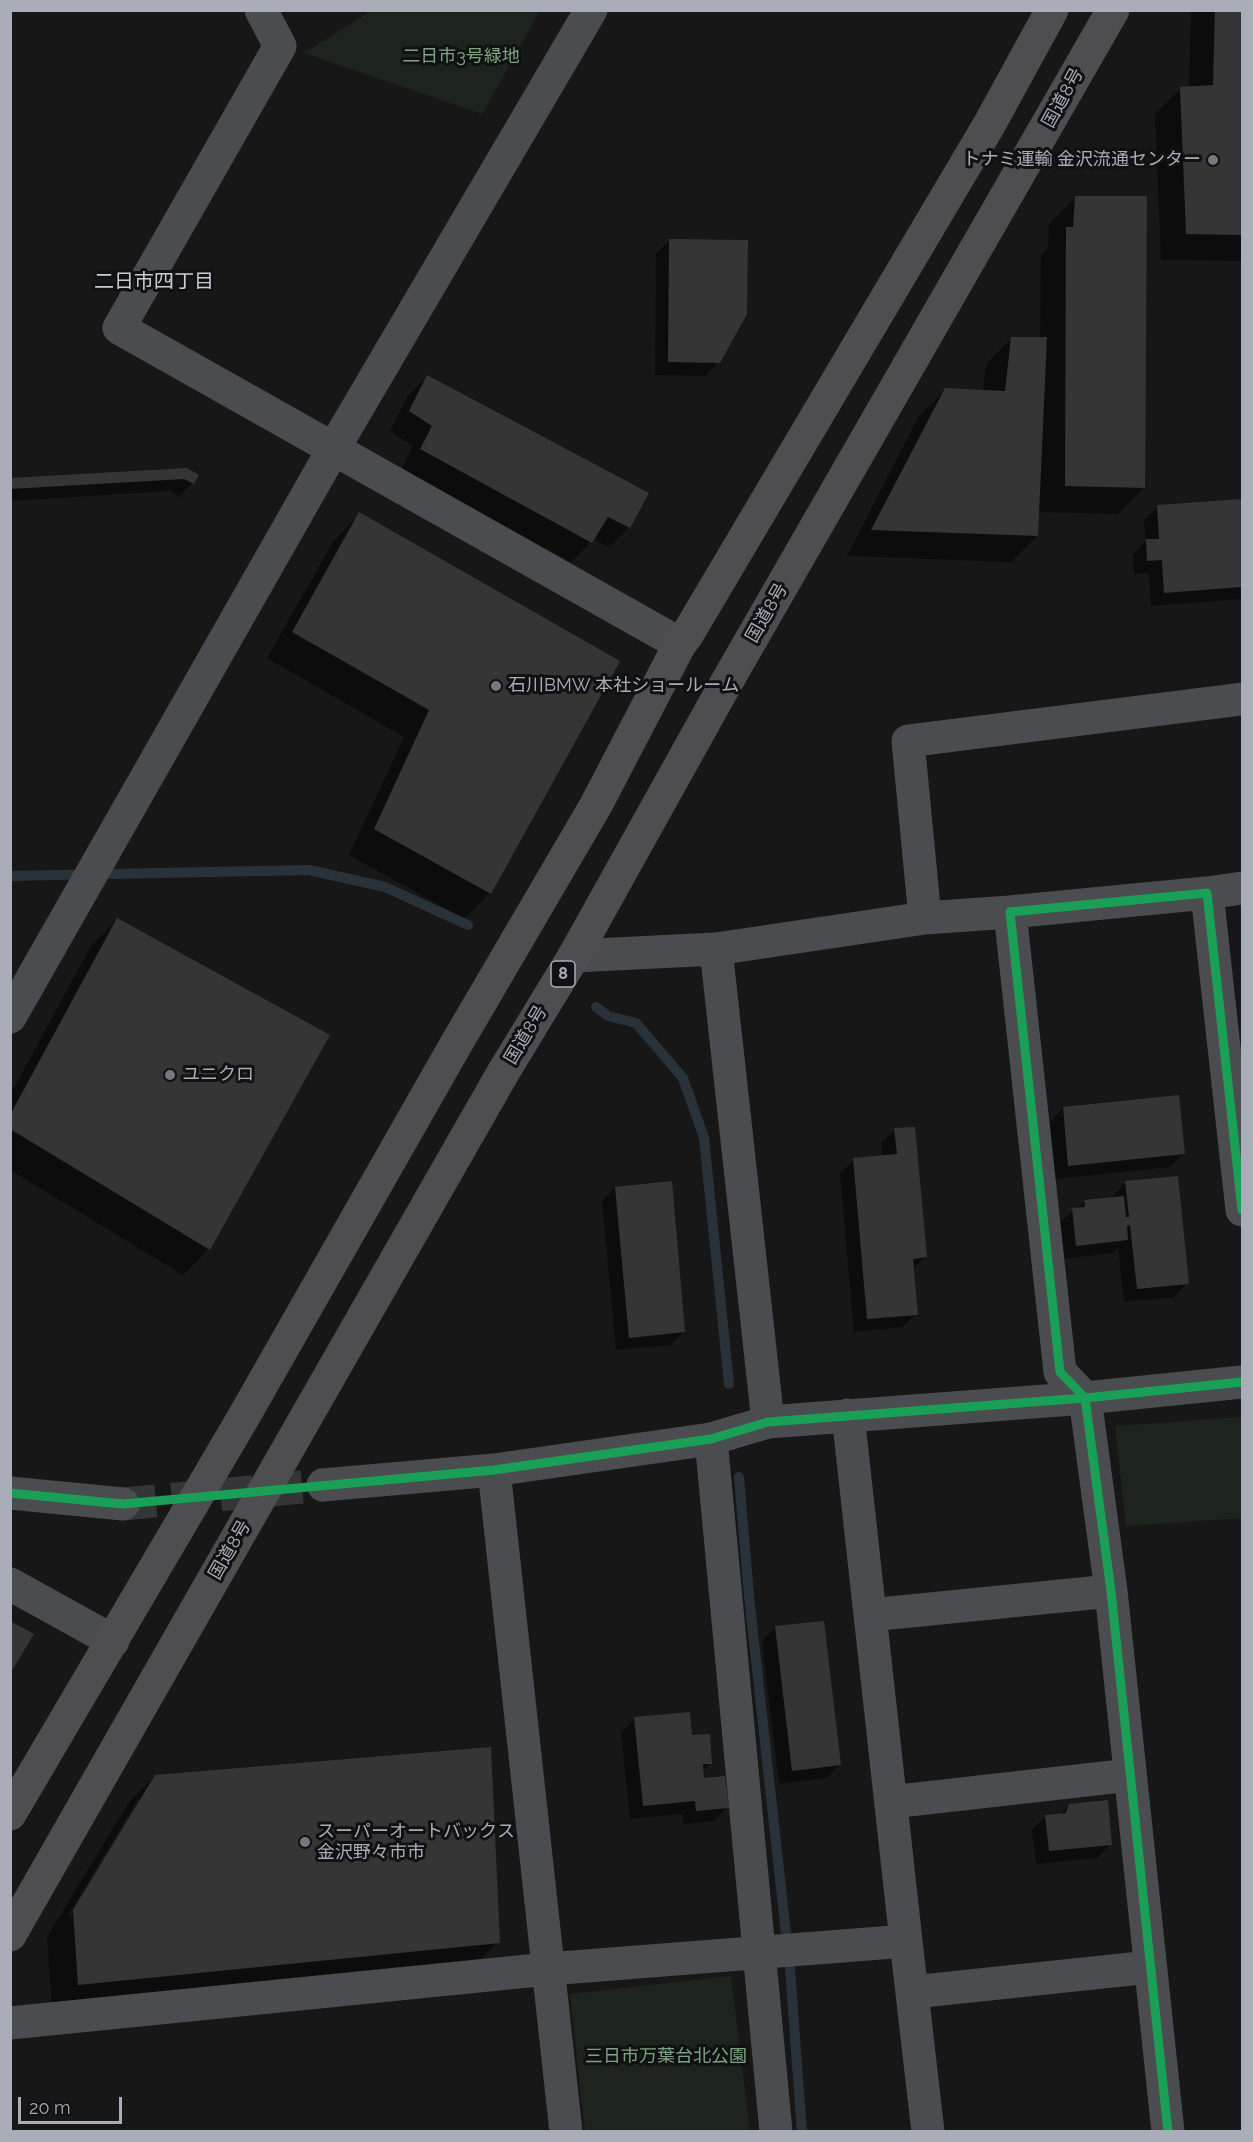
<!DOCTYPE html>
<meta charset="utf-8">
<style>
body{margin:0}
#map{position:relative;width:1253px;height:2142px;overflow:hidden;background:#171717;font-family:Raleway,sans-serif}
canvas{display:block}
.frame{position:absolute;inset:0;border:12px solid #a8adb8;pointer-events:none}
.scale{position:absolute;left:18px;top:2097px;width:104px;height:27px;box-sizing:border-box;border:3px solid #a8adb8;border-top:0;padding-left:8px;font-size:18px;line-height:21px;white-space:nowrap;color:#a8adb8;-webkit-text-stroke:4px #111113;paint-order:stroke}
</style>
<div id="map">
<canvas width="1253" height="2142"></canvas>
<div class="frame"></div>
<div class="scale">20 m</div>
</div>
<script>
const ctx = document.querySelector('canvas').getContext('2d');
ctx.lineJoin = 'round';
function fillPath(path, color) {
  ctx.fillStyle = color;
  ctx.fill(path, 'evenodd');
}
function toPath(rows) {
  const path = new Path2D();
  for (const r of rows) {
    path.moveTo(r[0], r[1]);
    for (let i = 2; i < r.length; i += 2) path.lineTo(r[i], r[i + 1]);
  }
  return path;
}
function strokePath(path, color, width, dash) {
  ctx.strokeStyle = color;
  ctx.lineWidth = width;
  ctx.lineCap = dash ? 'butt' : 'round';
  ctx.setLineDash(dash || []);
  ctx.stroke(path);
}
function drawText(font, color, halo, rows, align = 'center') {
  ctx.font = font + ' Raleway,"Noto Sans JP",sans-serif';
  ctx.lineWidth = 6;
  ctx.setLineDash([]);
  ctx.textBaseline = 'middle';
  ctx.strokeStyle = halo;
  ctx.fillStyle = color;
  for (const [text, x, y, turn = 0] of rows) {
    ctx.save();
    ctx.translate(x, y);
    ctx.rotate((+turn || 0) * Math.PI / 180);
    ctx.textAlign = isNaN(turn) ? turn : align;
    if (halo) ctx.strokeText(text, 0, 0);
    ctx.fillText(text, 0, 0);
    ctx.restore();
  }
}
fillPath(toPath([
 [371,11,371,10,540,11,482,114,304,53],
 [1242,1417,1242,1518,1126,1526,1115,1426],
 [731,1976,750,2131,585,2131,570,1994]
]), '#1d241e');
fillPath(toPath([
 [1191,10,1242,10,1242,261,1161,260,1155,114,1181,88,1189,88],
 [1075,198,1144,488,1118,514,1038,512,1037,536,1011,562,847,556,919,416,946,390,983,391,986,364,1012,338,1040,339,1041,255,1048,247,1049,224],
 [669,241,719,362,705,376,655,375,656,254],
 [427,377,629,527,609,547,593,539,571,562,401,469,413,446,390,431,407,397],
 [197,475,192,483,179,497,170,491,10,501,10,479],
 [1242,501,1242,599,1151,606,1149,573,1134,574,1133,554,1146,541,1144,520,1158,507],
 [360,514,618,662,490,893,464,919,349,855,404,737,267,658,334,540],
 [117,920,209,1249,183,1275,10,1170,10,1095,91,946],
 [1063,1108,1183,1154,1170,1167,1055,1179,1050,1122],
 [895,1130,925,1257,912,1270,916,1314,903,1327,854,1332,840,1173,854,1160,883,1157,881,1143],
 [1126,1182,1187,1283,1174,1297,1124,1302,1118,1248,1113,1253,1063,1259,1059,1223,1085,1201,1113,1198,1113,1196],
 [615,1188,684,1332,670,1345,616,1350,602,1201],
 [775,1628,839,1765,826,1778,779,1784,762,1641],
 [635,1719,691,1737,711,1763,702,1772,703,1780,727,1807,714,1821,683,1824,682,1814,630,1819,621,1732],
 [155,1776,498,1942,472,1968,52,2010,47,1937,129,1802],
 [138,1799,142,1799,70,1917,68,1916],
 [1069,1805,1111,1844,1097,1858,1036,1864,1032,1830,1046,1816,1060,1815]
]), '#0007');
strokePath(toPath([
 [10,876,309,870,385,887,468,925],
 [596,1007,608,1016,636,1023,683,1078,704,1138,729,1384],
 [739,1477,749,1596,786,1934],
 [790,1969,802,2132]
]), '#2a3239', 10);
fillPath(toPath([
 [1215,10,1242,10,1242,235,1186,234,1180,87,1213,85],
 [1075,196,1147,196,1145,488,1065,486,1066,227,1073,227],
 [669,239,748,240,747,314,720,363,668,362],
 [1011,337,1047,337,1038,536,871,530,945,388,1005,391],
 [427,375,649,493,630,528,608,517,592,543,420,449,432,426,409,411],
 [187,468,199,475,194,484,184,479,10,489,10,478],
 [1242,499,1242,587,1164,593,1162,560,1147,561,1146,539,1159,539,1157,505],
 [359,512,620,661,491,894,374,829,429,710,292,632],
 [117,918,330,1035,210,1250,10,1129,10,1115],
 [1179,1095,1185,1154,1068,1166,1063,1107],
 [915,1127,927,1257,913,1259,918,1315,867,1319,853,1158,897,1154,894,1128],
 [1178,1176,1189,1284,1137,1289,1130,1225,1127,1226,1128,1240,1076,1246,1072,1208,1085,1207,1084,1200,1124,1196,1126,1217,1129,1217,1125,1181],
 [672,1181,685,1332,629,1338,615,1187],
 [10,1621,34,1634,10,1674],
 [824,1621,841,1765,792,1771,775,1626],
 [690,1712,692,1735,710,1734,712,1764,703,1764,704,1778,725,1776,729,1808,696,1811,695,1801,643,1806,634,1717],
 [491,1747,500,1943,78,1985,73,1910,155,1775],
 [1108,1800,1112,1845,1049,1851,1045,1815,1066,1813,1069,1804]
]), '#353536');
strokePath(toPath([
 [123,1504,323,1485]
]), '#343537', 33, [33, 16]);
strokePath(toPath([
 [261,10,280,46,119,328,680,644],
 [1207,893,1242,888],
 [925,918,908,741,1242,699],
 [716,949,925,918,1010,912],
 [574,956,716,949,768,1422],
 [10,1017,334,448,591,10],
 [848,1415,906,1941],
 [711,1439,776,2132],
 [494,1470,566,2132],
 [323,1485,494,1470,711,1439,768,1422,1085,1398,1242,1382],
 [10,1493,123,1504],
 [10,1584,113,1641],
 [870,1615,1111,1591],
 [891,1802,1130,1775],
 [913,1992,1150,1967],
 [10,2023,548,1969,906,1941,928,2132],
 [1168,2132,1111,1591,1085,1398,1060,1372,1010,912,1207,893,1242,1210]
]), '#4b4c50', 33);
strokePath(toPath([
 [10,1814,243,1418,455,1046,596,805,680,644,687,635,989,125,1052,10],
 [10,1935,504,1071,574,956,725,685,1113,10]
]), '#4e4e51', 33);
strokePath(toPath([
 [10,1493,123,1504,494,1470,711,1439,768,1422,1085,1398,1242,1382],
 [1168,2132,1111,1591,1085,1398,1060,1372,1010,912,1207,893,1242,1210]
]), '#1a9f57', 9);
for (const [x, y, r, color] of [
 [1213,160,6,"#757880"],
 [496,686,6,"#757880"],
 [170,1075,6,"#757880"],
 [305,1842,6,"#757880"]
]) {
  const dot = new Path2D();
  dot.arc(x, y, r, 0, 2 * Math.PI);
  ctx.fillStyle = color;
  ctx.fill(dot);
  strokePath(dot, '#111113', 2);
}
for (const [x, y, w] of [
 [563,974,24]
]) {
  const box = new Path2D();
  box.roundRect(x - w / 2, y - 13, w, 26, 4.5);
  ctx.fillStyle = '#111113';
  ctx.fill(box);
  strokePath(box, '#a8adb8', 1.5);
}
drawText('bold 16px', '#a8adb8', null, [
 ["8",563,974]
]);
drawText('18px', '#7fa381', '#111113', [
 ["二日市3号緑地",461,57],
 ["三日市万葉台北公園",666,2057]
]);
drawText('18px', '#a8adb8', '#111113', [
 ["国道8号",1063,98,-61],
 ["国道8号",767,613,-60],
 ["国道8号",526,1035,-59],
 ["国道8号",230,1550,-60]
]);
drawText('18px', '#a8adb8', '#111113', [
 ["トナミ運輸 金沢流通センター",1201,160,"right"],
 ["石川BMW 本社ショールーム",508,686],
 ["ユニクロ",182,1075],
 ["スーパーオートバックス",317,1832],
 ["金沢野々市市",317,1853]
], 'left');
drawText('20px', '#c9ccd4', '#111113', [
 ["二日市四丁目",154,282]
]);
</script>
